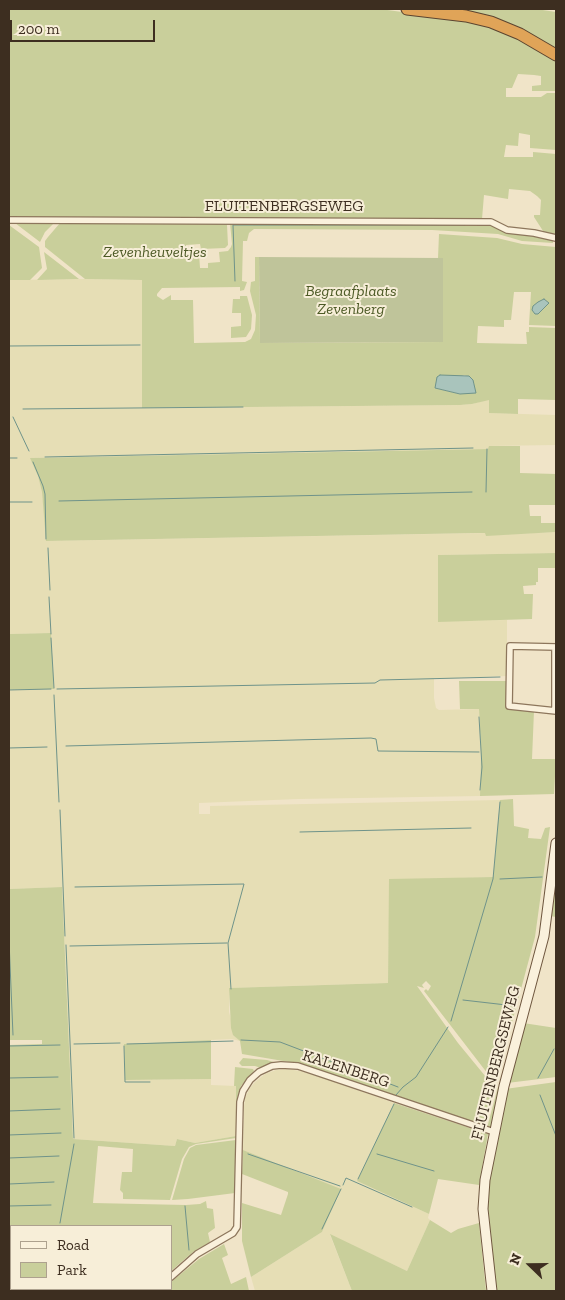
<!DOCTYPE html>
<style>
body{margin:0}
#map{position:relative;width:565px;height:1300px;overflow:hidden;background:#f0e4c8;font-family:"Zilla Slab",serif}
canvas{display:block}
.frame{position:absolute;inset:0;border:10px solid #3d2e20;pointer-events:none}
.legend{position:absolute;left:10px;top:1225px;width:162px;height:65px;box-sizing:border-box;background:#f7eed8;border:1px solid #ada18e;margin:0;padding:6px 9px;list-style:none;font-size:15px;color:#3d2e20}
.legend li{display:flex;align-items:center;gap:10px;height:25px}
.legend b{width:25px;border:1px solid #ada18e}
.north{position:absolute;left:505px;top:1240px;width:50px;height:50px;-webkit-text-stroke:4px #f7eed8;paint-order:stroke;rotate:292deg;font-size:14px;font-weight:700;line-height:20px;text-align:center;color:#3d2e20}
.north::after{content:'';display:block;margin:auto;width:18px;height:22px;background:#3d2e20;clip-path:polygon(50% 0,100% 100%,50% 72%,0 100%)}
.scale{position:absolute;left:10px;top:20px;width:145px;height:22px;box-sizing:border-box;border:2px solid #3d2e20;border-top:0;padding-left:6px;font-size:15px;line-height:18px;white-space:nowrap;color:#3d2e20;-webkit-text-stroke:4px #f7eed8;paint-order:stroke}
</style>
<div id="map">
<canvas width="565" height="1300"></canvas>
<div class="frame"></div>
<ul class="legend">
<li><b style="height:6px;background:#faf1dc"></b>Road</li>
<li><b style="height:14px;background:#c9cf9b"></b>Park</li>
</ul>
<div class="north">N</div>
<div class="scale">200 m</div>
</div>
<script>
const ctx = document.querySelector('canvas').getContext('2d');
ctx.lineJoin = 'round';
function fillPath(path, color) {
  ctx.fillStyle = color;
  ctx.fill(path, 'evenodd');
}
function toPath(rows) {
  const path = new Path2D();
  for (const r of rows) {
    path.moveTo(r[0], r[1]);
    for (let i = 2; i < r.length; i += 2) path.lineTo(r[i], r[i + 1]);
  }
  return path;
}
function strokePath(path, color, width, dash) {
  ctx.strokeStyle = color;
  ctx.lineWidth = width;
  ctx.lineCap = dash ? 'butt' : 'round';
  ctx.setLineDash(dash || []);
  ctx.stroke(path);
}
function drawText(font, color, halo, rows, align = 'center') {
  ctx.font = font + ' "Zilla Slab",serif';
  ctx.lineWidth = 4;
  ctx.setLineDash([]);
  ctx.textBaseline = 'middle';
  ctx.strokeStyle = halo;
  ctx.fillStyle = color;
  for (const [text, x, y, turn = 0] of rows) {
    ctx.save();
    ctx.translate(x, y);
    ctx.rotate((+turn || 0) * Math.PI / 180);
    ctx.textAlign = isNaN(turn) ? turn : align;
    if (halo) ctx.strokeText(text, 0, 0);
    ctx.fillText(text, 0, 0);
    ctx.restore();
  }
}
fillPath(toPath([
 [85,279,142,280,142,408,460,405,472,404,489,399,489,413,556,415,556,445,489,446,489,449,31,458,38,476,42,492,47,541,486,533,486,535,556,532,556,553,438,555,438,621,507,620,507,676,434,679,434,698,436,708,439,710,479,709,481,753,480,796,298,799,199,803,199,814,210,814,210,806,500,800,493,877,390,880,388,983,229,988,229,1012,236,1037,240,1041,232,1039,124,1044,125,1080,211,1079,211,1085,236,1086,236,1136,195,1143,177,1139,175,1146,73,1139,62,887,9,889,9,690,54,689,51,633,9,634,9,280],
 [287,1069,300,1071,329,1080,394,1103,357,1181,429,1214,428,1218,430,1220,407,1271,330,1235,352,1291,255,1291,251,1277,322,1232,340,1190,243,1150,244,1107,245,1098,250,1088,255,1082,265,1074,276,1070]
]), '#e6deb5');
fillPath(toPath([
 [9,9,380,9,476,22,496,27,556,59,556,91,532,91,532,86,541,85,541,76,534,75,518,74,512,88,506,88,506,97,541,97,547,93,556,93,556,150,530,148,530,135,519,133,518,146,506,145,504,157,533,157,533,152,556,154,556,236,545,234,534,217,534,215,540,215,541,200,537,196,530,191,509,189,508,199,484,195,482,219,9,218],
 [421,9,536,9,556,12,556,53,525,34],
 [15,223,54,223,45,232,40,242],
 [60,223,225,223,227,225,228,245,225,248,201,249,200,244,186,245,186,254,199,254,200,268,208,268,208,263,220,262,219,252,228,251,231,247,232,244,230,223,487,223,553,238,553,243,522,241,498,234,432,230,254,229,249,233,247,241,243,241,242,281,247,282,244,290,240,291,240,287,162,288,157,294,157,296,163,300,171,295,171,300,193,300,194,343,245,342,251,339,255,330,256,315,250,291,251,282,255,281,255,257,259,257,260,343,443,342,443,259,438,258,439,234,497,238,522,244,556,247,556,326,529,325,531,292,514,292,511,320,504,320,504,327,478,326,477,343,527,344,526,332,529,332,529,327,556,328,556,400,518,399,518,414,489,413,489,400,472,404,460,405,142,408,142,280,85,279,45,247,45,241,48,237],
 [464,375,471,378,474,384,460,394,435,388],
 [9,225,39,247,42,268,30,280,9,280],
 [44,252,79,279,37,280,47,269],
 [240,296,247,296,252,315,251,329,246,337,231,338,231,327,241,326,241,313,232,313,233,299,240,299],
 [489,446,520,446,520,473,556,474,556,505,529,505,530,516,541,516,541,523,556,523,556,532,486,536,485,533,478,533,46,541,42,492,38,476,30,458,488,449],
 [556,553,556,568,538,568,538,582,536,582,536,585,523,586,524,594,533,594,532,619,438,622,438,555],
 [51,633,54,689,9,690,9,634],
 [459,681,507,681,506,709,534,711,532,759,556,759,554,794,480,796,481,753,479,709,460,709],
 [513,799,514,826,529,829,528,838,541,839,545,828,550,827,535,937,496,1082,491,1078,424,991,426,989,428,991,431,986,426,981,422,985,424,988,417,986,458,1043,495,1088,484,1125,482,1126,295,1063,242,1054,240,1041,233,1035,231,1028,229,988,388,983,389,879,493,877,500,800],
 [556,864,556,917,550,916],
 [62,887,73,1139,175,1146,177,1139,195,1143,236,1136,236,1138,196,1144,189,1147,182,1159,170,1200,123,1199,123,1193,120,1190,122,1172,132,1172,133,1149,98,1146,93,1203,186,1205,200,1204,206,1201,207,1208,213,1209,215,1228,208,1233,210,1242,193,1252,171,1271,171,1226,11,1226,11,1289,14,1289,9,1291,9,1045,42,1044,42,1040,9,1040,9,889],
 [523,1023,556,1028,556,1077,507,1083],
 [211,1040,211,1079,125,1080,124,1044],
 [243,1058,267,1060,277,1063,261,1068,255,1066,242,1066,239,1063],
 [235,1067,253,1069,254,1071,241,1086,236,1105,236,1086,234,1086],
 [556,1082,556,1291,494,1291,488,1238,486,1189,505,1089],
 [498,1087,500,1089,491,1127,487,1128],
 [394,1103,488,1134,479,1185,438,1179,429,1214,357,1181],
 [236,1140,235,1193,188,1199,172,1200,184,1159,190,1148,196,1145],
 [243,1150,341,1189,322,1232,251,1277,242,1241,242,1203,281,1215,288,1194,288,1192,242,1174],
 [430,1220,451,1233,458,1229,479,1223,486,1291,352,1291,330,1234,407,1271],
 [224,1244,228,1255,222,1258,231,1284,246,1277,249,1291,162,1291,164,1289,171,1289,171,1282,199,1259],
 [52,1289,102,1289,118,1290,74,1291]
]), '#c9cf9b');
fillPath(toPath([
 [259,257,443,258,443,342,260,343]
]), '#bfc49a');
const water = toPath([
 [544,299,549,303,538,314,535,314,532,310,533,306,538,302,544,299],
 [440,375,469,376,473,380,476,393,460,394,435,388,437,377,440,375]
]);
fillPath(water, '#a9c4bc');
strokePath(water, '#6f938a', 1);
strokePath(toPath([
 [235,281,233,225,465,225],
 [9,346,140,345],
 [23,409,243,407],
 [13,417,29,451],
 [45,457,473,448],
 [9,458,17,458],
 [33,462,43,486,45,494,46,539],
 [486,492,487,449],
 [59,501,472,492],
 [9,502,32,502],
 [48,548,50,590],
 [49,597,51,634],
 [51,638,54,688],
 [57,689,375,683,380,680,500,677],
 [9,690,51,689],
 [54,695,59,802],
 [479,717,482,767,480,790],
 [66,746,371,738,376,739,378,751,479,752],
 [9,748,47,747],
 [60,810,65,936],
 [300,832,471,828],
 [500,879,542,877],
 [75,887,244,884,228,943,231,989],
 [9,940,13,1035],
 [66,945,74,1138],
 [70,946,227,943],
 [463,1000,515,1006],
 [451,1021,493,879,500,802],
 [241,1040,280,1042,398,1087],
 [74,1044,120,1043],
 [127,1044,233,1041],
 [9,1046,60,1045],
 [124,1046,125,1082,150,1082],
 [9,1078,58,1077],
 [538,1078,554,1049],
 [396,1095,403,1087,416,1077,448,1027],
 [540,1095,556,1136],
 [9,1111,60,1109],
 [9,1135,61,1133],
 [248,1154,340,1186],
 [377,1154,434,1171],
 [9,1158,59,1156],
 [358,1179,394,1104],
 [9,1184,54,1182],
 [343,1185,346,1178,412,1207],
 [9,1206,51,1205],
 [185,1206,189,1250],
 [60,1223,74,1144],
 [322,1229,341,1189],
 [171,1273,192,1254],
 [9,1291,16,1289],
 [31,1291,38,1289]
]), '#6f938a', 1);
const street = toPath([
 [9,220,485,222,491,222,507,230,534,233,556,238],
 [555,647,555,711],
 [556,647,510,646,509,706,556,711],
 [171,1277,197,1254,233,1233,237,1227,240,1102,243,1091,250,1080,259,1072,272,1066,281,1065,298,1066,494,1132],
 [19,1291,26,1289]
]);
const secondary = toPath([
 [492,1291,483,1209,485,1180,504,1086,544,936,556,843]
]);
const highway = toPath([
 [407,9,466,16,491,22,520,34,556,55]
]);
strokePath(street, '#8d765c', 8);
strokePath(secondary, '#6f573f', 11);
strokePath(highway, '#5b4430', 13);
strokePath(street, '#faf1dc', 5.5);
strokePath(secondary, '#faf1dc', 9);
strokePath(highway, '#e0a458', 11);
drawText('16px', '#3d2e20', '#f7eed8', [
 ["FLUITENBERGSEWEG",284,206],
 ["FLUITENBERGSEWEG",496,1063,-76],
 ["KALENBERG",346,1069,18]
]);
drawText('italic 16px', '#4d5a26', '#f7eed8', [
 ["Zevenheuveltjes",155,252],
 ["Begraafplaats",351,291],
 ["Zevenberg",351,309]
]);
</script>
